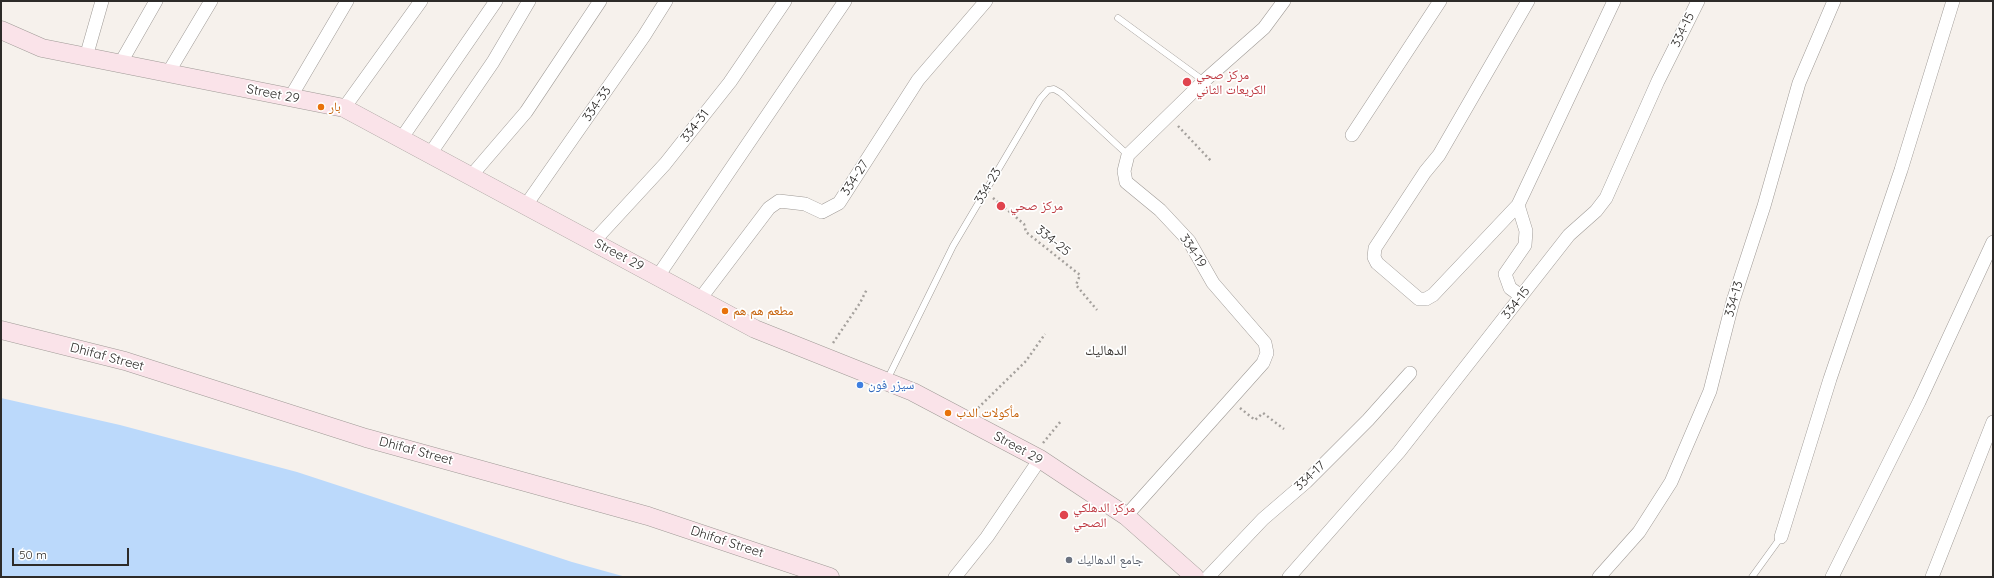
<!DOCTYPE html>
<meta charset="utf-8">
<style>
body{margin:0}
#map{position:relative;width:1994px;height:578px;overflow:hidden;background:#f6f1ec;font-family:Quicksand,sans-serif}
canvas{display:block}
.frame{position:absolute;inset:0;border:2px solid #2d2b29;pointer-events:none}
.scale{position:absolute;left:12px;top:548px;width:117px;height:18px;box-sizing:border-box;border:2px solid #2d2b29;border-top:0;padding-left:5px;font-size:12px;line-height:14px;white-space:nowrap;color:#2d2b29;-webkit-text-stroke:3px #fff;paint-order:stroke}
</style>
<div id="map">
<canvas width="1994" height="578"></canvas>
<div class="frame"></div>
<div class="scale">50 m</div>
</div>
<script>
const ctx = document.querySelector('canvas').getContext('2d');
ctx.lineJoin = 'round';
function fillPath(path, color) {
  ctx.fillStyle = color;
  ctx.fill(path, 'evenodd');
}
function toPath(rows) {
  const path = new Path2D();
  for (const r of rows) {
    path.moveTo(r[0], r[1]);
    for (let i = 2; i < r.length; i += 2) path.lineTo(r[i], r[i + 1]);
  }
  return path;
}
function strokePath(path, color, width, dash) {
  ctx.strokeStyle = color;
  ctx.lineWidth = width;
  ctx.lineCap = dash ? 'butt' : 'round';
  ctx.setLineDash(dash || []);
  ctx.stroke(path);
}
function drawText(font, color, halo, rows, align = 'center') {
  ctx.font = font + ' Quicksand,"Noto Naskh Arabic",sans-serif';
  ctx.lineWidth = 3.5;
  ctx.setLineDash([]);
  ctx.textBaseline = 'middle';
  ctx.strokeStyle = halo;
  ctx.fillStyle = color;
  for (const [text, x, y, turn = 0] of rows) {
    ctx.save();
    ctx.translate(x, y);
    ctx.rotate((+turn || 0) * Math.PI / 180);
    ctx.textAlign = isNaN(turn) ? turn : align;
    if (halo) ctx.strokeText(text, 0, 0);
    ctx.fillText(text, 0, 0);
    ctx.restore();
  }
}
fillPath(toPath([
 [1,398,120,425,297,472,572,562,626,577,1,577]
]), '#bbd9fb');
const lane = toPath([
 [1118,18,1204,81],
 [887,380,953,246,1040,99,1048,90,1054,89,1061,93,1128,155],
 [1752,577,1781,537]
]);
const street = toPath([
 [1528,1,1439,155,1425,172,1375,248,1374,257,1377,263,1419,299,1426,299,1433,295,1518,205,1614,1],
 [86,57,102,1],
 [120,64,156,1],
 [168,73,211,1],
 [290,98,347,1],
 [344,108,421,1],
 [1352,135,1440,1],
 [401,139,496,1],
 [430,154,493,62,529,1],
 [471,176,526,112,600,1],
 [526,205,644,36,666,1],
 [1518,205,1526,231,1525,245,1505,274,1510,288,1521,296],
 [594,241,665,164,730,82,785,1],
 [658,276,845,1],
 [700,299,769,208,779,201,805,204,822,212,839,203,918,80,986,1],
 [1126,516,1230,400,1263,363,1267,353,1265,343,1213,283,1189,241,1160,210,1126,182,1124,171,1128,155,1204,81,1264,28,1284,1],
 [1781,537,1830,379,1901,170,1953,1],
 [955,577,987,537,1040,459],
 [1208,577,1263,519,1306,482,1368,420,1410,373],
 [1289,577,1399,452,1569,235,1596,211,1606,198,1658,81,1698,1],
 [1599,577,1639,532,1671,482,1710,391,1733,301,1764,206,1799,83,1834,1],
 [1832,577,1919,402,1993,242],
 [1932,577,1993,422]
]);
const secondary = toPath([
 [1,30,42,48,344,108,755,329,913,392,1040,459,1126,516,1195,577],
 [1,330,125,361,366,438,648,516,830,577]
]);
strokePath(lane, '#9f9a96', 7);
strokePath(street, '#9f9a96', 14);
strokePath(secondary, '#9f9a96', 19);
strokePath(toPath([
 [1178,126,1212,162],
 [993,198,1024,224,1026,232,1080,275,1076,285,1097,310],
 [833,343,860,303,867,289],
 [978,408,1026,361,1045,334],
 [1240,408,1255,420,1263,413,1284,429],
 [1043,443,1061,421]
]), '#a5a19d', 2.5, [2, 3]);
strokePath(lane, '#fff', 6);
strokePath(street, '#fff', 13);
strokePath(secondary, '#fae3e9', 18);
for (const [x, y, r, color] of [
 [1187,82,5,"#e0444e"],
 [321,107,4,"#e8710a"],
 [1001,206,5,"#e0444e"],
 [725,311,4,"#e8710a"],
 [860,385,4,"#3f7fe0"],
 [948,413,4,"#e8710a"],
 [1064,515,5,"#e0444e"],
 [1069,560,4,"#6b7280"]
]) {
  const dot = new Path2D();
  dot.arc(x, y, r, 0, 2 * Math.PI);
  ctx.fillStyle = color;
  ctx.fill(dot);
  strokePath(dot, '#fff', 1.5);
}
drawText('13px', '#2d2b29', '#fff', [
 ["334-15",1683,30,-64],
 ["Street 29",273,94,11],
 ["334-33",597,104,-55],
 ["334-31",695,126,-52],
 ["334-27",855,178,-57],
 ["334-23",988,186,-59],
 ["334-25",1053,241,39],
 ["334-19",1193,251,56],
 ["Street 29",619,255,28],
 ["334-13",1734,299,-74],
 ["334-15",1516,303,-52],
 ["Dhifaf Street",107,357,15],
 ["Street 29",1018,448,29],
 ["Dhifaf Street",416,451,15],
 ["334-17",1310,476,-43],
 ["Dhifaf Street",727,542,18]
]);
drawText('13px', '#be3a42', '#fff', [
 ["مركز صحي",1196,75],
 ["الكريعات الثاني",1196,90],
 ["مركز صحي",1010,206],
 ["مركز الدهلكي",1073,508],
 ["الصحي",1073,523]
], 'left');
drawText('13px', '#c56008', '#fff', [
 ["بار",329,107],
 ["مطعم هم هم",733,311],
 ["مأكولات الدب",956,413]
], 'left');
drawText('13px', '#366cbe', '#fff', [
 ["سيزر فون",868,385]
], 'left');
drawText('13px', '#5b616d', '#fff', [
 ["جامع الدهاليك",1077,560]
], 'left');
drawText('14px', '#37332f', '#fff', [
 ["الدهاليك",1106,351]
]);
</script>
